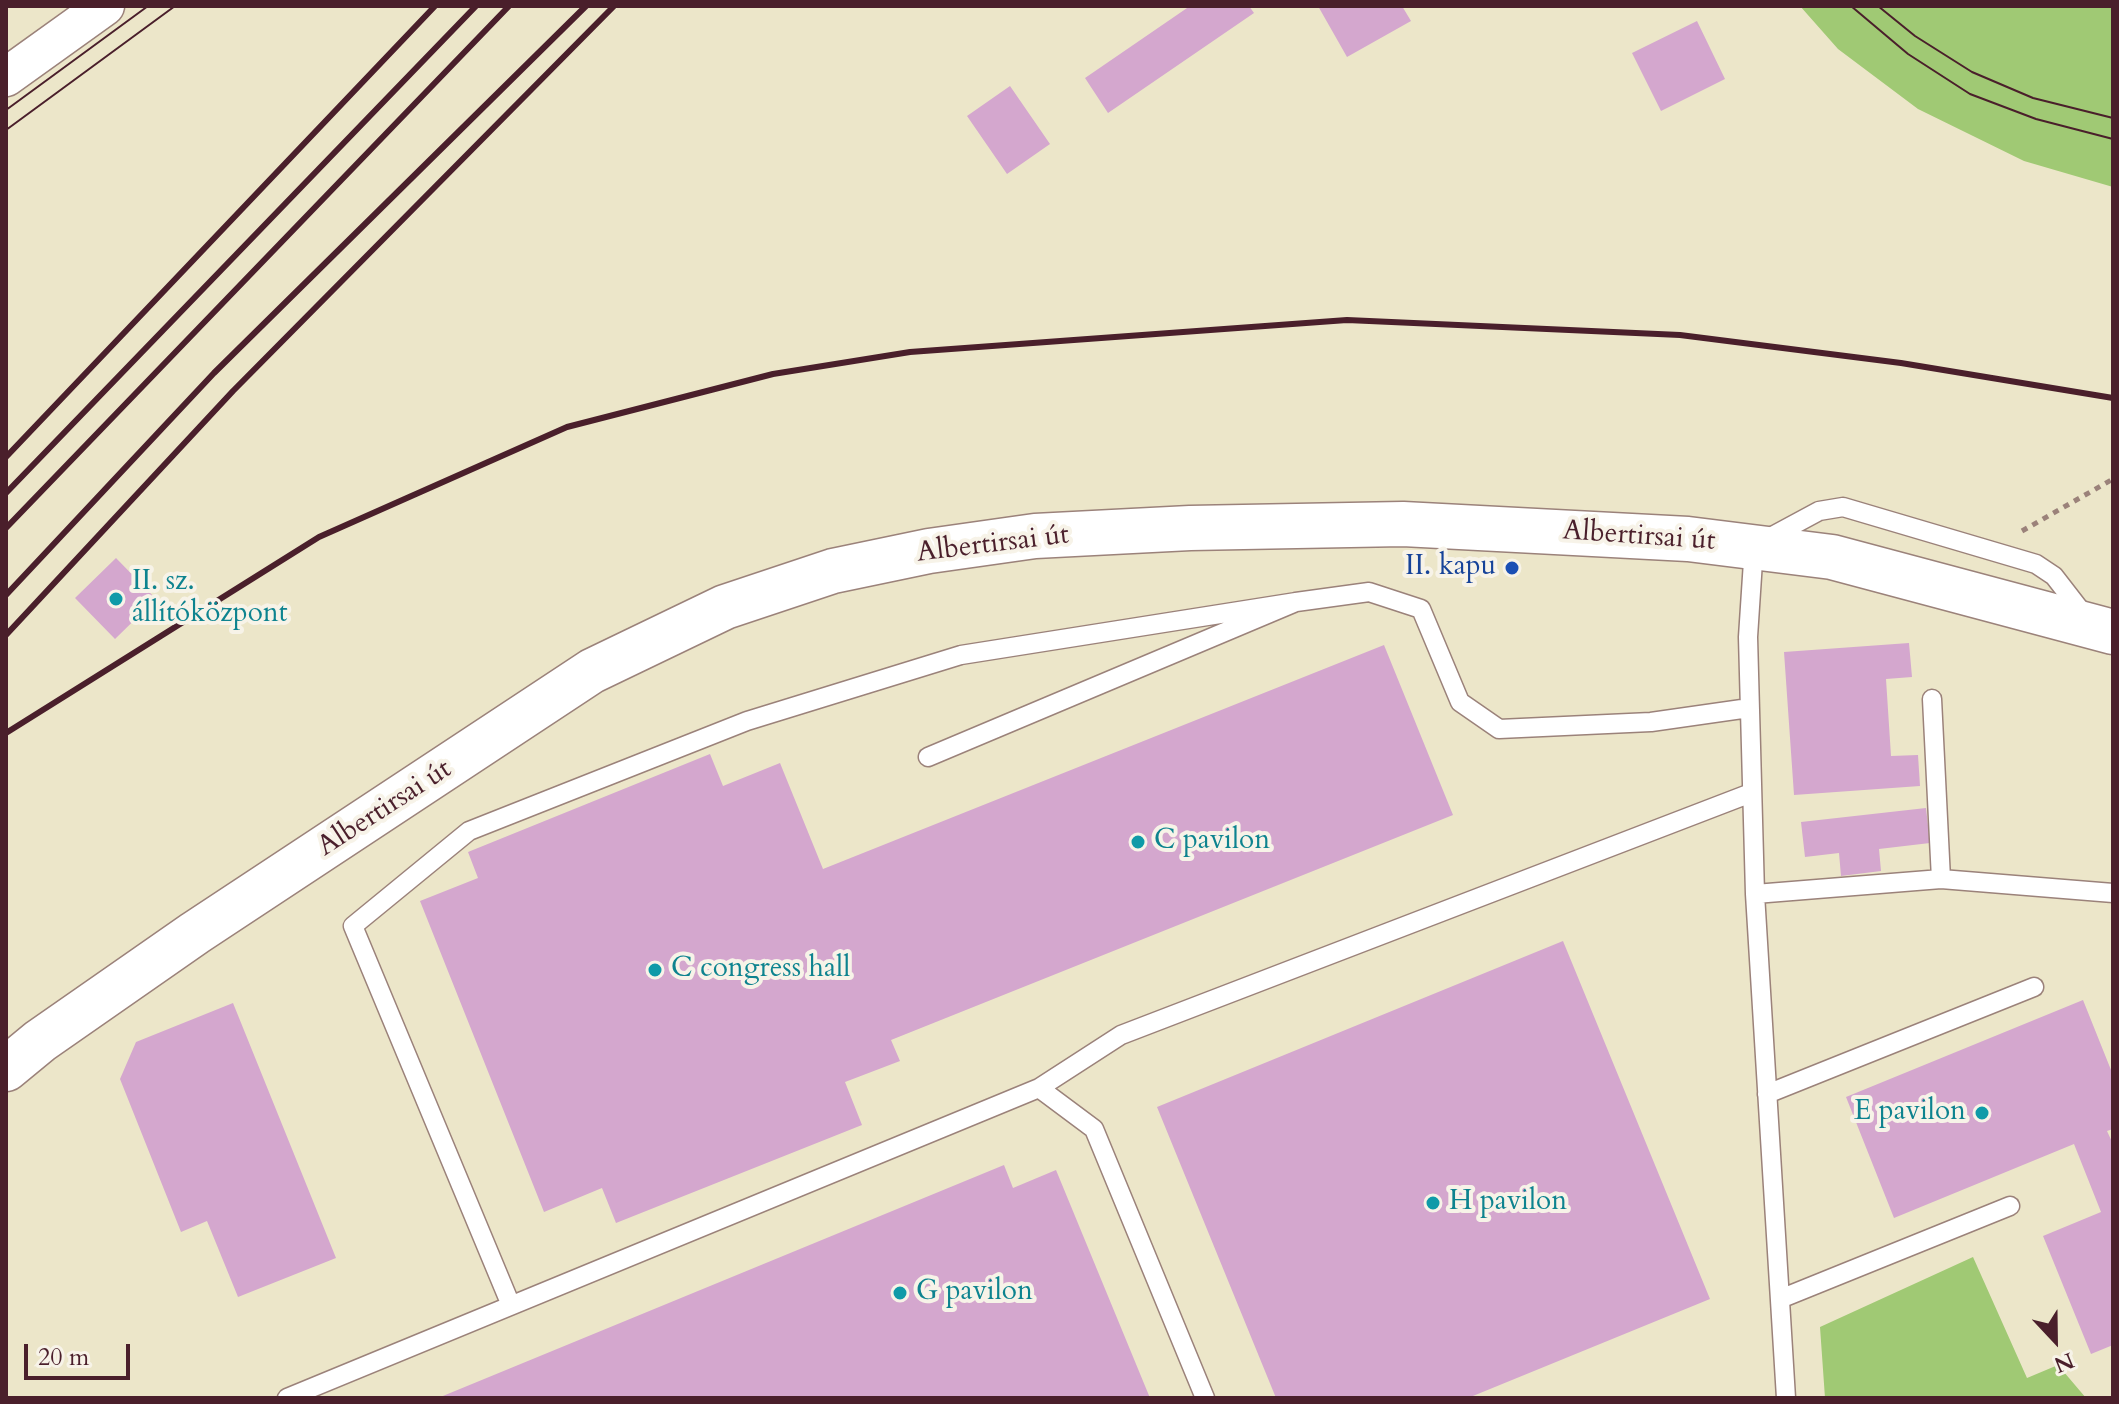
<!DOCTYPE html>
<meta charset="utf-8">
<style>
body{margin:0}
#map{position:relative;width:2119px;height:1404px;overflow:hidden;background:#ece6c9;font-family:Cardo,serif}
canvas{display:block}
.frame{position:absolute;inset:0;border:8px solid #4a1f2b;pointer-events:none}
.north{position:absolute;left:2015px;top:1300px;width:80px;height:80px;-webkit-text-stroke:6px #f7f3e8;paint-order:stroke;rotate:158deg;font-size:22px;font-weight:700;line-height:32px;text-align:center;color:#4a1f2b}
.north::after{content:'';display:block;margin:auto;width:28px;height:36px;background:#4a1f2b;clip-path:polygon(50% 0,100% 100%,50% 72%,0 100%)}
.scale{position:absolute;left:24px;top:1344px;width:106px;height:36px;box-sizing:border-box;border:4px solid #4a1f2b;border-top:0;padding-left:10px;font-size:24px;line-height:28px;white-space:nowrap;color:#4a1f2b;-webkit-text-stroke:6px #f7f3e8;paint-order:stroke}
</style>
<div id="map">
<canvas width="2119" height="1404"></canvas>
<div class="frame"></div>
<div class="north">N</div>
<div class="scale">20 m</div>
</div>
<script>
const ctx = document.querySelector('canvas').getContext('2d');
ctx.lineJoin = 'round';
function fillPath(path, color) {
  ctx.fillStyle = color;
  ctx.fill(path, 'evenodd');
}
function toPath(rows) {
  const path = new Path2D();
  for (const r of rows) {
    path.moveTo(r[0], r[1]);
    for (let i = 2; i < r.length; i += 2) path.lineTo(r[i], r[i + 1]);
  }
  return path;
}
function strokePath(path, color, width, dash) {
  ctx.strokeStyle = color;
  ctx.lineWidth = width;
  ctx.lineCap = dash ? 'butt' : 'round';
  ctx.setLineDash(dash || []);
  ctx.stroke(path);
}
function drawText(font, color, halo, rows, align = 'center') {
  ctx.font = font + ' Cardo,serif';
  ctx.lineWidth = 8;
  ctx.setLineDash([]);
  ctx.textBaseline = 'middle';
  ctx.strokeStyle = halo;
  ctx.fillStyle = color;
  for (const [text, x, y, turn = 0] of rows) {
    ctx.save();
    ctx.translate(x, y);
    ctx.rotate((+turn || 0) * Math.PI / 180);
    ctx.textAlign = isNaN(turn) ? turn : align;
    if (halo) ctx.strokeText(text, 0, 0);
    ctx.fillText(text, 0, 0);
    ctx.restore();
  }
}
fillPath(toPath([
 [1800,6,2113,6,2113,187,2024,161,1918,109,1838,49],
 [1973,1257,2027,1378,2058,1365,2086,1398,1825,1398,1820,1327]
]), '#a0c974');
fillPath(toPath([
 [1190,6,1249,6,1254,13,1108,113,1085,78],
 [1318,6,1402,6,1411,21,1347,57],
 [1697,21,1725,79,1661,111,1632,53],
 [1010,86,1050,144,1007,174,967,116],
 [116,558,156,599,115,639,75,598],
 [1909,643,1912,677,1886,679,1891,756,1918,755,1920,786,1794,795,1784,652],
 [1384,645,1453,815,891,1040,900,1061,845,1082,862,1125,616,1223,602,1188,544,1212,420,901,478,878,468,852,710,754,723,786,780,763,823,869],
 [1926,808,1930,843,1879,849,1881,871,1841,876,1839,853,1805,857,1801,822],
 [1563,941,1710,1299,1468,1398,1276,1398,1157,1107],
 [2083,1000,2113,1075,2113,1129,2107,1131,2113,1144,2113,1345,2091,1354,2043,1236,2101,1212,2074,1144,1894,1218,1846,1097],
 [233,1003,336,1258,238,1297,207,1221,181,1232,120,1079,136,1042],
 [1004,1165,1013,1188,1056,1170,1150,1398,438,1398]
]), '#d4a7ce');
const lane = toPath([
 [1932,699,1941,879],
 [928,757,1296,602,1369,592,1421,609,1460,702,1499,729,1651,722,1749,708],
 [1755,894,1941,879,2113,893],
 [1039,1088,1121,1035,1751,793],
 [1767,1094,2034,987],
 [1780,1299,2010,1206],
 [510,1303,353,926,469,831,747,721,961,655,1296,602],
 [287,1398,1039,1088,1094,1129,1205,1398],
 [1786,1398,1755,894,1748,637,1754,546,1819,511,1843,507,2036,564,2054,576,2085,616]
]);
const street = toPath([
 [6,77,105,6]
]);
const secondary = toPath([
 [6,1069,40,1041,195,933,592,671,725,607,833,571,929,551,1035,536,1190,528,1403,524,1688,539,1832,557,2113,632]
]);
strokePath(lane, '#9b827a', 21);
strokePath(street, '#9b827a', 41);
strokePath(secondary, '#9b827a', 47);
strokePath(toPath([
 [2022,531,2113,479]
]), '#9b827a', 5, [6, 6]);
strokePath(lane, '#fff', 18);
strokePath(street, '#fff', 38);
strokePath(secondary, '#fff', 44);
strokePath(toPath([
 [1851,6,1908,54,1970,94,2036,119,2113,139],
 [1878,6,1915,36,1972,72,2033,98,2113,118],
 [6,110,148,6],
 [6,130,175,6]
]), '#4a1f2b', 2);
strokePath(toPath([
 [6,457,435,6],
 [6,493,476,6],
 [6,528,509,6],
 [6,595,214,373,586,6],
 [6,635,233,391,614,6],
 [6,733,319,537,567,427,773,374,910,352,1347,320,1680,335,1901,363,2113,398]
]), '#4a1f2b', 6);
for (const [x, y, r, color] of [
 [1512,568,8,"#1a4fb4"],
 [116,599,8,"#0f9aa8"],
 [1138,842,8,"#0f9aa8"],
 [655,970,8,"#0f9aa8"],
 [1982,1113,8,"#0f9aa8"],
 [1433,1203,8,"#0f9aa8"],
 [900,1293,8,"#0f9aa8"]
]) {
  const dot = new Path2D();
  dot.arc(x, y, r, 0, 2 * Math.PI);
  ctx.fillStyle = color;
  ctx.fill(dot);
  strokePath(dot, '#f7f3e8', 3);
}
drawText('28px', '#4a1f2b', '#f7f3e8', [
 ["Albertirsai út",1639,537,4],
 ["Albertirsai út",993,545,-7],
 ["Albertirsai út",385,809,-33]
]);
drawText('28px', '#164399', '#f7f3e8', [
 ["II. kapu",1496,568]
], 'right');
drawText('28px', '#0d838f', '#f7f3e8', [
 ["II. sz.",132,583],
 ["állítóközpont",132,615],
 ["C pavilon",1154,842],
 ["C congress hall",671,970],
 ["E pavilon",1966,1113,"right"],
 ["H pavilon",1449,1203],
 ["G pavilon",916,1293]
], 'left');
</script>
